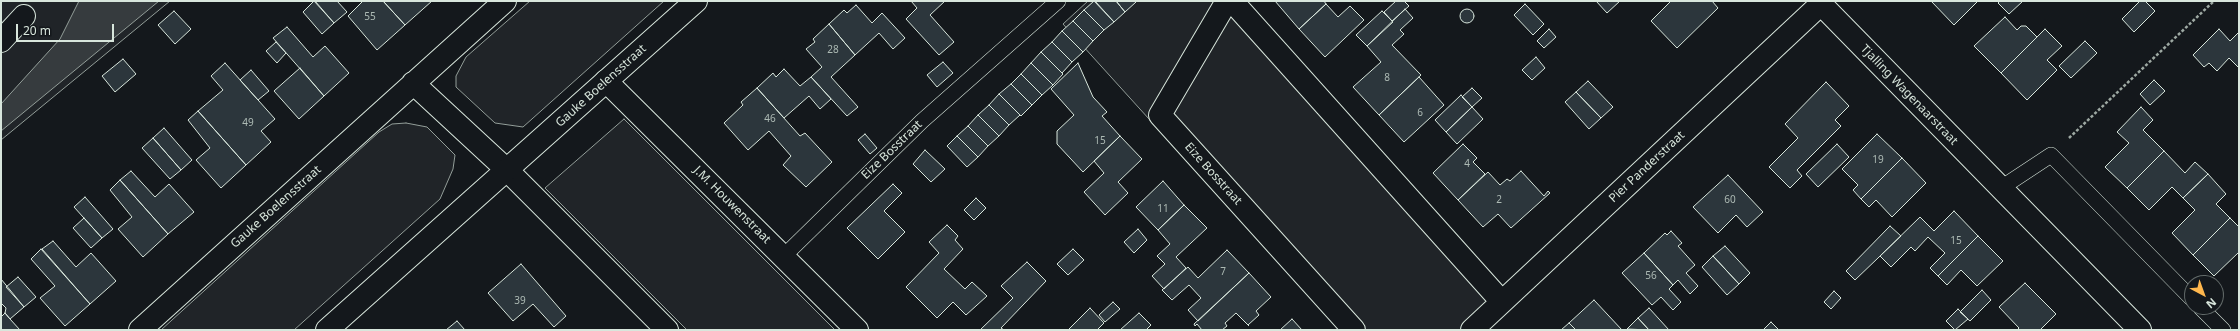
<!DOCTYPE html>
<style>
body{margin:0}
#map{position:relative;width:2240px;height:331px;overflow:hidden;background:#14181c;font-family:"Noto Sans",sans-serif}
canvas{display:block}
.frame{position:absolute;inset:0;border:2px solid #d8e6dc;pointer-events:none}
.north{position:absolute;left:2184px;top:275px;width:40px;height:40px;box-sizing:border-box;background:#14181c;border:1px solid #626a69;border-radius:50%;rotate:139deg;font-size:11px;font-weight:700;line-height:16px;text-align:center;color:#d8e6dc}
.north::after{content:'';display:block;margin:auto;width:14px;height:18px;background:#ffb74d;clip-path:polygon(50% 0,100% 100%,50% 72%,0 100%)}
.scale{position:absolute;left:16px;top:24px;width:98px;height:18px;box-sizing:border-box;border:2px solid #d8e6dc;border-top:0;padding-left:5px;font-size:12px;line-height:14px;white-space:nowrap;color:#d8e6dc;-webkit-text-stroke:3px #14181c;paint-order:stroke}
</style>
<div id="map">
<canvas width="2240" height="331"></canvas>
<div class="frame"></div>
<div class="north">N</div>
<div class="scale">20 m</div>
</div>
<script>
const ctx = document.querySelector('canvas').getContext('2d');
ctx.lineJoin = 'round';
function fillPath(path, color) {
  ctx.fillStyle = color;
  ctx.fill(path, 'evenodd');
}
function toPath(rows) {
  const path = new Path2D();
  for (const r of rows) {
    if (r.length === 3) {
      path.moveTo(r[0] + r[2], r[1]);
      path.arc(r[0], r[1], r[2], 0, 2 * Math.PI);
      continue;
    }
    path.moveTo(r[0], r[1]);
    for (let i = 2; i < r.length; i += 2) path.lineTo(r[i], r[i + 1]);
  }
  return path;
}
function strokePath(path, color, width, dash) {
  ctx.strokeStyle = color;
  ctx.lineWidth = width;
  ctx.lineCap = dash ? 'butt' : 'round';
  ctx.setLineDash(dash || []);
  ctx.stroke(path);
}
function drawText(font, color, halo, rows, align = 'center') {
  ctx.font = font + ' "Noto Sans",sans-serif';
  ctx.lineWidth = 3;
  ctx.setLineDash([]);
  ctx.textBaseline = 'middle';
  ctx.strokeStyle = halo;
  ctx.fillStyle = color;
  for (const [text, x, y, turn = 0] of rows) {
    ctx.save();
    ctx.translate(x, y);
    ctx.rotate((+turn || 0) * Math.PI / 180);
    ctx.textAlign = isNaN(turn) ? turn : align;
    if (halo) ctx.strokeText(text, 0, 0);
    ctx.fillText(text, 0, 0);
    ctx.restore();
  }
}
const green = toPath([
 [1,1,170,1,1,140,1,1],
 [530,1,664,1,523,127,495,123,456,87,456,76,466,57,530,1],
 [1088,1,1226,1,1493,302,1462,330,1340,330,1063,24,1088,1],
 [624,119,835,330,687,330,545,188,624,119],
 [406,123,427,127,455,155,453,169,440,199,294,330,161,330,379,132,392,124,406,123]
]);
fillPath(green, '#202428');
strokePath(green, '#939e99', 1);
const water = toPath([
 [79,1,159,1,1,131,1,104,60,39,79,1]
]);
fillPath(water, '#363b3e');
strokePath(water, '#939e99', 1);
const building = toPath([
 [314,1,334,23,322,34,303,12,314,1],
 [315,1,337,1,347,12,334,23,315,1],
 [363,1,383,1,405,25,377,50,348,16,363,1],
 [383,1,432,1,405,25,383,1],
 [911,1,945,1,930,15,954,42,939,55,906,19,917,8,911,1],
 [1094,1,1114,22,1104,30,1084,10,1094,1],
 [1095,1,1116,1,1125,12,1114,22,1095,1],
 [1116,1,1135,1,1136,2,1125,12,1116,1],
 [1275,1,1324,1,1326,4,1299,29,1275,1],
 [1396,1,1404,1,1409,6,1392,21,1384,12,1396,1],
 [1596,1,1620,1,1607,13,1596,1],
 [1671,1,1712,1,1718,8,1677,48,1651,21,1671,1],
 [1931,1,1978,1,1954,25,1931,1],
 [2000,1,2023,1,2009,14,1998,3,2000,1],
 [2140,1,2145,1,2155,11,2134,32,2122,19,2140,1],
 [1326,4,1338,17,1350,6,1364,20,1325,57,1299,29,1326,4],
 [1525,4,1544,24,1533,35,1514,15,1525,4],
 [856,5,872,23,882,13,905,38,893,49,879,33,855,55,829,24,844,10,847,13,856,5],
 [1467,16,7],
 [1405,9,1413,18,1400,30,1404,34,1392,45,1421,75,1379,115,1353,87,1381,62,1367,46,1405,9],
 [1084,10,1104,30,1093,41,1073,21,1084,10],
 [174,11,191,29,175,44,158,25,174,11],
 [1382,11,1393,22,1367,46,1356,35,1382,11],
 [2005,17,2017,30,2021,26,2026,26,2037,37,2001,73,1974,46,2005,17],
 [1073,21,1093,41,1083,52,1062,31,1073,21],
 [829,24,855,55,831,77,858,107,847,116,811,77,822,67,806,49,815,42,813,39,829,24],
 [287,27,313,57,325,46,349,73,324,96,273,38,287,27],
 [1549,29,1556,37,1544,48,1537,41,1549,29],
 [2045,29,2062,46,2047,60,2057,70,2027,100,2001,73,2045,29],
 [2219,29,2230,41,2239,32,2239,68,2229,58,2217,71,2209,63,2204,67,2193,55,2219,29],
 [1062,31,1083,52,1072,62,1052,42,1062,31],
 [2085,41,2097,53,2071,78,2059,66,2085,41],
 [276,42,286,53,277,63,266,51,276,42],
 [1052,42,1072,62,1062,73,1041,52,1052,42],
 [1041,52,1063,74,1053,85,1031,63,1041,52],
 [1536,57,1545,68,1532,80,1522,70,1536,57],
 [123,59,136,74,115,92,102,76,123,59],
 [943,62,953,73,937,87,927,75,943,62],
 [225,63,275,119,261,131,271,142,246,165,198,111,223,90,211,76,225,63],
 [1031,63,1053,85,1042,95,1021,74,1031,63],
 [1078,63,1093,97,1107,112,1102,116,1120,136,1083,172,1057,144,1057,131,1074,115,1051,89,1078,63],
 [300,68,324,96,299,119,274,91,300,68],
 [784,69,800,86,811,77,831,99,820,109,809,96,784,118,757,88,773,73,776,77,784,69],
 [251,70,269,91,258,100,240,80,251,70],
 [1021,74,1042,95,1032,105,1011,84,1021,74],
 [1419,77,1444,105,1404,142,1379,115,1419,77],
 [2154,80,2165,91,2150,105,2140,94,2154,80],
 [1588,81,1613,107,1601,118,1576,92,1588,81],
 [1826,82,1849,106,1835,120,1841,126,1797,170,1802,176,1790,188,1769,167,1798,138,1785,124,1826,82],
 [1011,84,1032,105,1021,116,999,94,1011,84],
 [757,88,800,136,805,133,832,162,806,187,783,165,791,156,769,131,748,150,724,123,743,105,741,102,757,88],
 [1472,88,1482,98,1472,107,1462,97,1472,88],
 [1576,92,1601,118,1589,129,1565,102,1576,92],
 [999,94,1020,115,1009,125,989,105,999,94],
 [1461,95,1472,107,1446,132,1435,120,1461,95],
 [989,105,1009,125,999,136,978,115,989,105],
 [1472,107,1483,119,1457,144,1446,132,1472,107],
 [2141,107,2153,120,2143,130,2164,151,2127,188,2105,167,2129,143,2117,132,2141,107],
 [198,111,246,165,221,188,196,160,210,148,188,120,198,111],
 [978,115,999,136,988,146,968,126,978,115],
 [968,126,988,146,978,157,957,136,968,126],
 [164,128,192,160,181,170,153,138,164,128],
 [865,134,877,148,870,154,858,140,865,134],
 [1877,134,1902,158,1861,199,1853,190,1858,185,1842,169,1877,134],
 [957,136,978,157,967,167,947,146,957,136],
 [1120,136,1142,159,1118,182,1128,193,1105,215,1084,192,1104,173,1094,161,1120,136],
 [153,138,181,170,170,179,142,148,153,138],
 [1463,144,1477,158,1473,162,1485,174,1458,200,1433,173,1463,144],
 [1837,144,1849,157,1818,187,1806,174,1837,144],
 [925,150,945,169,931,182,913,164,925,150],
 [2164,151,2185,173,2195,162,2208,174,2183,198,2172,187,2149,210,2127,188,2164,151],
 [1902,158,1926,183,1892,217,1876,200,1869,207,1861,199,1902,158],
 [131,171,155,197,169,184,194,212,168,234,120,180,131,171],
 [1521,171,1544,196,1548,191,1550,193,1511,228,1498,214,1483,227,1458,200,1488,172,1500,185,1507,179,1510,181,1521,171],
 [2208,174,2226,194,2216,204,2230,218,2193,255,2172,233,2195,210,2183,198,2208,174],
 [1728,175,1763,212,1747,227,1736,215,1718,233,1693,207,1728,175],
 [120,180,168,234,143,257,118,229,132,217,110,190,120,180],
 [1163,181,1184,205,1158,230,1136,207,1163,181],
 [893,184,902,193,884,211,905,232,878,259,847,228,893,184],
 [85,197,113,229,102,238,74,207,85,197],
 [976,198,986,208,974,220,964,210,976,198],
 [1184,205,1207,228,1176,257,1186,268,1164,289,1152,276,1165,264,1157,256,1170,244,1158,230,1184,205],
 [1954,211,1978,236,1938,276,1930,268,1945,253,1928,237,1915,251,1911,247,1891,267,1880,256,1920,217,1934,231,1954,211],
 [84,218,102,238,91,248,73,228,84,218],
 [2230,218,2239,227,2239,254,2238,253,2214,276,2193,255,2230,218],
 [947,225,958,236,955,240,963,249,944,269,965,289,972,282,987,296,966,315,953,302,937,318,906,287,939,253,929,242,947,225],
 [1890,226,1901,236,1855,280,1846,271,1890,226],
 [1138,229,1147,240,1134,253,1124,242,1138,229],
 [1671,231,1682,243,1678,246,1695,265,1686,273,1698,286,1690,294,1678,280,1673,285,1644,253,1665,233,1667,235,1671,231],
 [1978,236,2003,261,1977,286,1961,270,1947,285,1938,276,1978,236],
 [53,241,76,267,91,253,116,281,90,304,42,249,53,241],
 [1725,246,1750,273,1739,284,1713,256,1725,246],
 [41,249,90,304,65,326,40,298,55,286,31,259,41,249],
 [1073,249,1084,260,1068,275,1057,264,1073,249],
 [1227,250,1249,273,1198,321,1188,310,1201,298,1189,285,1172,300,1162,290,1188,267,1198,278,1227,250],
 [1644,253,1673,285,1669,289,1681,302,1673,310,1661,297,1652,305,1622,273,1644,253],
 [1713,256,1739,284,1727,295,1702,267,1713,256],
 [1027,262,1046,281,1001,328,1004,330,980,330,1013,298,1001,286,1027,262],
 [521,264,566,316,554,327,533,304,513,321,488,293,521,264],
 [1249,273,1271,297,1256,311,1259,315,1248,325,1249,326,1236,313,1225,323,1227,326,1222,330,1202,330,1197,324,1195,326,1194,324,1249,273],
 [18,277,36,297,24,307,6,287,18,277],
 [1,279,24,307,10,319,5,313,6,308,1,303,1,279],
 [2025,283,2056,314,2040,330,2017,330,2019,328,1999,307,2025,283],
 [1982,290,1991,300,1970,321,1960,312,1982,290],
 [1834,291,1841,298,1831,309,1824,302,1834,291],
 [1594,300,1622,330,1576,330,1569,323,1594,300],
 [1113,302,1120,309,1105,322,1099,315,1113,302],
 [1090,308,1104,323,1097,330,1068,330,1090,308],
 [1649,308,1669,330,1649,330,1638,318,1649,308],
 [1958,309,1968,319,1955,330,1946,321,1958,309],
 [5,313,10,319,20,330,1,330,1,317,5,313],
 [1139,313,1151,325,1146,330,1120,330,1139,313],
 [1638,318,1649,330,1627,329,1638,318],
 [1292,319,1302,330,1280,330,1292,319],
 [457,321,465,330,446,330,457,321],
 [1771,322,1779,330,1765,330,1764,329,1771,322],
 [1569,323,1576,330,1561,330,1569,323]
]);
fillPath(building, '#2c363c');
strokePath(building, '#d8e6dc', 1);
const service = toPath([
 [2001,188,2051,155,2192,299],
 [784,256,922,121,1058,1],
 [2200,307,2223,330]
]);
const minor = toPath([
 [1227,1,1160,115,1354,330],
 [1232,1,1502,302],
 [1818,1,2140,330],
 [1,41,24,16],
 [606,81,857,330],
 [413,83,507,170,667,330],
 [140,330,505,1],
 [1472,330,1821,4]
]);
const secondary = toPath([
 [327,330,696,1]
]);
strokePath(service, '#d8e6dc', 16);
strokePath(minor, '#d8e6dc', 24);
strokePath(secondary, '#d8e6dc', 24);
strokePath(toPath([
 [2069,138,2214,1]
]), '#9da8a2', 2.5, [3, 2]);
strokePath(service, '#14181c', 15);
strokePath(minor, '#14181c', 22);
strokePath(secondary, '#14181c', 22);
drawText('10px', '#adbab4', null, [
 ["55",370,17],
 ["28",833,50],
 ["8",1387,78],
 ["6",1420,113],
 ["46",770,119],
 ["49",248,123],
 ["15",1100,141],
 ["19",1878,160],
 ["4",1467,164],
 ["2",1499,200],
 ["60",1730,200],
 ["11",1163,209],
 ["15",1956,241],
 ["7",1223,272],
 ["56",1651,276],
 ["39",520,301]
]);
drawText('12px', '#d8e6dc', '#14181c', [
 ["Gauke Boelensstraat",601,86,-42],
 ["Tjalling Wagenaarstraat",1909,95,46],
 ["Eize Bosstraat",892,150,-44],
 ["Pier Panderstraat",1647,167,-43],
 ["Eize Bosstraat",1213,174,48],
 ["J.M. Houwenstraat",732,205,45],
 ["Gauke Boelensstraat",276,207,-42]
]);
</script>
